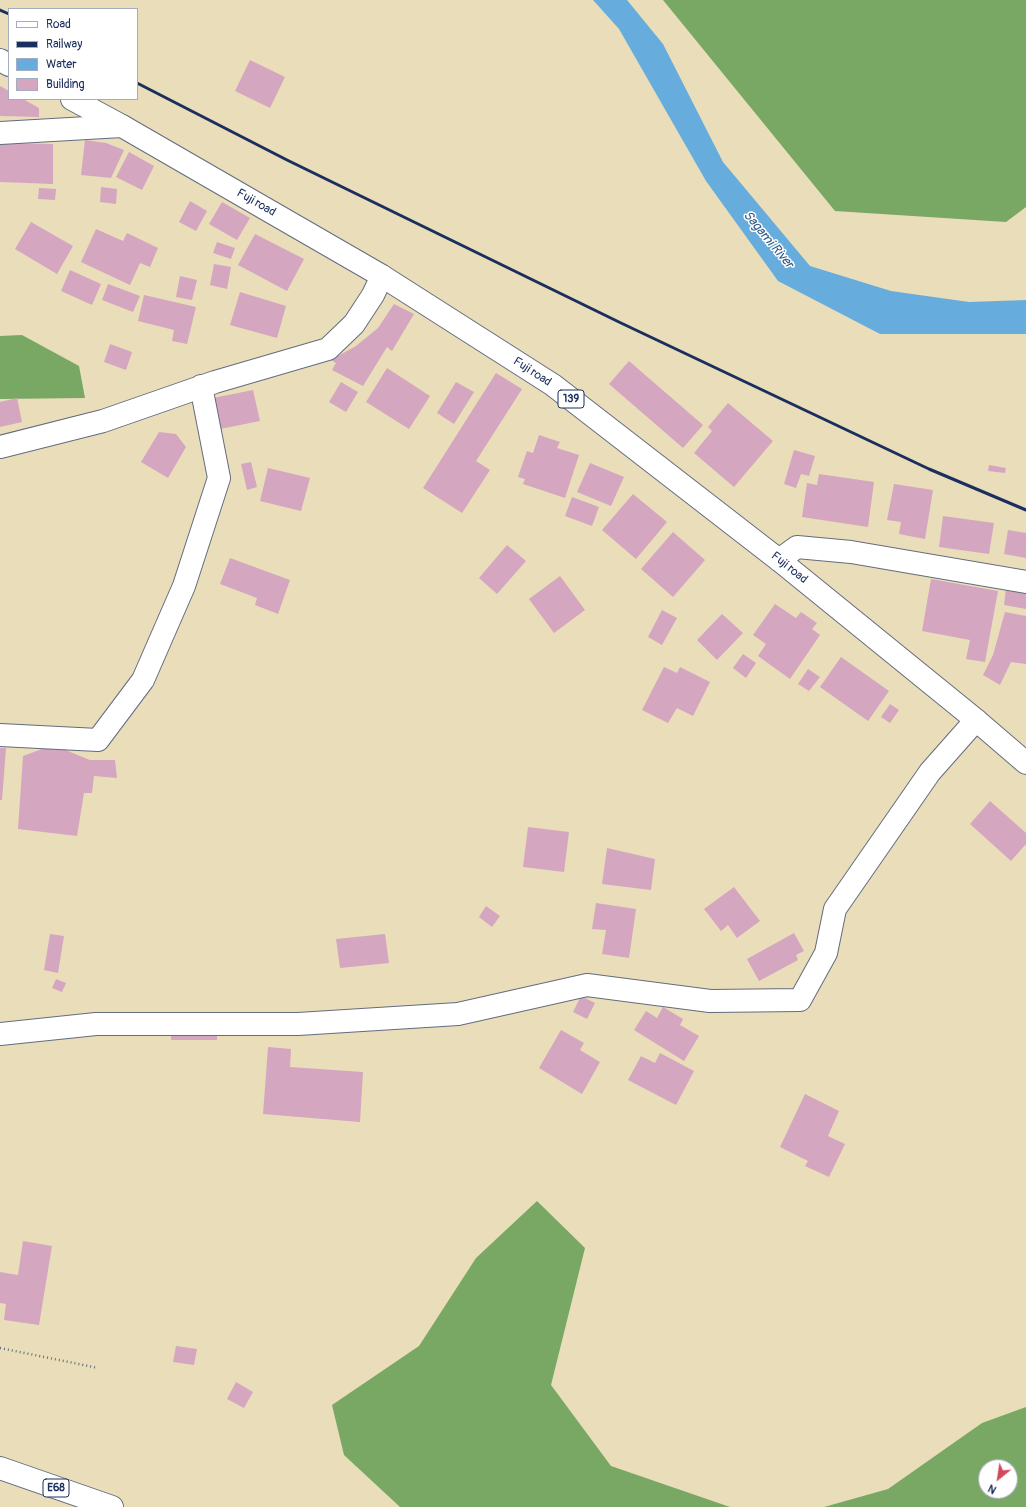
<!DOCTYPE html>
<style>
body{margin:0}
#map{position:relative;width:1026px;height:1507px;overflow:hidden;background:#eaddba;font-family:Pangolin,sans-serif}
canvas{display:block}
.legend{position:absolute;left:8px;top:8px;width:130px;height:92px;box-sizing:border-box;background:#fff;border:1px solid #a4acbf;margin:0;padding:5px 7px;list-style:none;font-size:12px;color:#1b2f5e}
.legend li{display:flex;align-items:center;gap:8px;height:20px}
.legend b{width:20px;border:1px solid #a4acbf}
.north{position:absolute;left:978px;top:1459px;width:40px;height:40px;box-sizing:border-box;background:#fff;border:1px solid #a4acbf;border-radius:50%;rotate:210deg;font-size:11px;font-weight:700;line-height:16px;text-align:center;color:#1b2f5e}
.north::after{content:'';display:block;margin:auto;width:14px;height:18px;background:#d1495b;clip-path:polygon(50% 0,100% 100%,50% 72%,0 100%)}
</style>
<div id="map">
<canvas width="1026" height="1507"></canvas>
<ul class="legend">
<li><b style="height:5px;background:#fff"></b>Road</li>
<li><b style="height:5px;background:#1b2f5e"></b>Railway</li>
<li><b style="height:11px;background:#66addd"></b>Water</li>
<li><b style="height:11px;background:#d4a6c0"></b>Building</li>
</ul>
<div class="north">N</div>
</div>
<script>
const ctx = document.querySelector('canvas').getContext('2d');
ctx.lineJoin = 'round';
function fillPath(path, color) {
  ctx.fillStyle = color;
  ctx.fill(path, 'evenodd');
}
function toPath(rows) {
  const path = new Path2D();
  for (const r of rows) {
    path.moveTo(r[0], r[1]);
    for (let i = 2; i < r.length; i += 2) path.lineTo(r[i], r[i + 1]);
  }
  return path;
}
function strokePath(path, color, width, dash) {
  ctx.strokeStyle = color;
  ctx.lineWidth = width;
  ctx.lineCap = dash ? 'butt' : 'round';
  ctx.setLineDash(dash || []);
  ctx.stroke(path);
}
function drawText(font, color, halo, rows, align = 'center') {
  ctx.font = font + ' Pangolin,sans-serif';
  ctx.lineWidth = 3;
  ctx.setLineDash([]);
  ctx.textBaseline = 'middle';
  ctx.strokeStyle = halo;
  ctx.fillStyle = color;
  for (const [text, x, y, turn = 0] of rows) {
    ctx.save();
    ctx.translate(x, y);
    ctx.rotate((+turn || 0) * Math.PI / 180);
    ctx.textAlign = isNaN(turn) ? turn : align;
    if (halo) ctx.strokeText(text, 0, 0);
    ctx.fillText(text, 0, 0);
    ctx.restore();
  }
}
fillPath(toPath([
 [663,0,1026,0,1026,207,1006,222,835,211],
 [22,335,79,366,85,398,0,399,0,336],
 [537,1201,585,1248,551,1385,611,1466,730,1507,400,1507,344,1455,332,1405,419,1346,476,1258],
 [1026,1407,1026,1507,824,1507,888,1489,982,1423],
 [986,1467,1010,1467,1010,1491,986,1491]
]), '#78a863');
fillPath(toPath([
 [593,0,627,0,663,44,723,162,810,266,891,291,969,302,1026,300,1026,334,880,334,778,281,706,181,619,29]
]), '#66addd');
fillPath(toPath([
 [250,60,285,77,270,108,235,91],
 [0,86,9,91,9,99,23,99,39,108,39,117,0,116],
 [85,140,106,143,124,150,111,178,81,175],
 [0,143,53,144,53,184,0,182],
 [129,152,154,166,142,190,116,177],
 [101,187,117,189,116,204,100,202],
 [39,188,56,189,55,200,38,199],
 [190,201,207,211,196,231,179,222],
 [222,202,250,218,237,240,209,224],
 [31,222,73,246,57,274,15,249],
 [96,229,123,241,127,233,158,248,150,267,140,263,130,285,81,262],
 [255,234,304,259,287,291,238,265],
 [217,242,235,248,231,259,213,253],
 [214,264,231,267,227,289,210,285],
 [70,270,101,284,92,305,61,291],
 [180,276,197,280,192,300,176,297],
 [108,284,140,296,133,312,102,300],
 [240,292,286,306,277,338,230,325],
 [144,295,196,307,187,344,172,341,174,330,138,321],
 [394,304,414,314,392,351,387,347,363,386,332,370,336,363,331,360,356,346,378,328],
 [110,344,132,352,126,370,104,362],
 [629,361,703,425,683,448,609,384],
 [387,368,430,396,409,429,366,402],
 [496,373,522,389,476,461,490,470,462,513,423,488],
 [341,382,358,392,346,412,329,402],
 [456,382,474,392,454,424,437,413],
 [253,390,260,421,215,430,208,399],
 [17,398,22,422,0,427,0,402],
 [728,403,773,441,734,487,694,453,712,431,708,427],
 [159,432,176,434,186,447,168,478,141,462],
 [539,435,560,442,557,448,579,455,565,498,523,484,525,479,518,477,527,451,533,453],
 [794,450,815,456,809,476,801,474,796,488,784,484],
 [251,462,257,487,247,490,241,464],
 [590,463,624,477,611,506,577,492],
 [989,465,1006,468,1005,473,988,471],
 [268,468,310,478,301,511,260,501],
 [819,474,874,482,868,527,802,517,807,483,817,485],
 [894,484,933,490,925,539,899,534,901,522,887,520],
 [633,494,667,522,636,559,602,530],
 [572,497,599,507,592,526,565,516],
 [943,516,994,523,989,554,939,547],
 [1008,530,1026,533,1026,558,1004,554],
 [673,532,705,560,673,597,641,569],
 [507,545,526,561,497,594,479,578],
 [230,558,290,580,278,614,255,605,257,598,220,584],
 [560,576,585,610,554,633,529,599],
 [931,579,998,591,985,662,966,659,970,640,922,631],
 [1006,588,1026,592,1026,609,1004,605],
 [775,604,796,618,801,612,817,623,812,629,820,635,790,679,758,656,766,644,753,635],
 [662,610,677,618,662,645,648,637],
 [1005,612,1026,616,1026,664,1011,662,1000,685,983,675,993,655],
 [722,614,743,633,717,660,697,640],
 [743,654,756,663,746,678,733,668],
 [841,657,889,691,868,721,820,687],
 [664,667,677,673,680,667,710,682,693,716,677,708,668,723,642,710],
 [808,669,820,677,809,691,798,684],
 [890,704,899,710,890,723,881,717],
 [53,745,90,760,115,760,117,778,94,776,92,793,84,793,77,836,18,829,23,756],
 [0,748,6,748,2,800,0,800],
 [990,801,1026,833,1026,844,1011,861,970,824],
 [528,827,569,832,564,872,523,867],
 [607,848,655,859,651,890,602,884],
 [734,887,760,921,737,938,728,925,721,931,704,909],
 [596,903,636,909,629,958,602,954,606,930,592,929],
 [486,906,500,916,492,927,479,917],
 [794,933,804,951,796,955,798,960,759,981,747,959],
 [50,934,64,936,58,973,44,970],
 [385,934,389,963,340,968,336,939],
 [56,979,66,983,62,992,52,988],
 [581,996,595,1003,587,1019,573,1012],
 [663,1007,683,1019,680,1025,699,1036,684,1061,634,1030,646,1011,657,1018],
 [171,1029,217,1030,217,1040,171,1040],
 [561,1030,584,1043,580,1050,600,1062,582,1094,539,1068],
 [268,1047,291,1049,290,1067,363,1072,360,1122,263,1114],
 [660,1053,694,1071,676,1105,628,1080,641,1056,655,1063],
 [805,1094,839,1111,828,1136,845,1144,829,1177,805,1166,808,1161,780,1147],
 [23,1241,52,1246,39,1325,4,1320,6,1304,0,1303,0,1272,18,1275],
 [176,1346,197,1349,194,1365,173,1362],
 [236,1382,253,1392,244,1408,227,1399]
]), '#d4a6c0');
const minor = toPath([
 [0,133,122,126],
 [0,447,103,421,215,382,328,349,354,324,373,295,382,276],
 [779,560,797,547,851,552,1026,582],
 [0,735,98,740,143,680,184,586,219,478,201,386],
 [0,1034,96,1024,298,1024,458,1014,587,985,710,1001,800,1000,826,953,835,909,930,772,976,720]
]);
const highway = toPath([
 [0,60,9,65],
 [72,99,122,126,382,276,553,385,779,560,976,720,1026,763],
 [0,1468,112,1507]
]);
strokePath(minor, '#636c7e', 24);
strokePath(highway, '#636c7e', 24);
strokePath(toPath([
 [0,1348,98,1368]
]), '#636c7e', 2.5, [1, 3]);
strokePath(minor, '#fff', 22);
strokePath(highway, '#fff', 22);
strokePath(toPath([
 [0,10,9,14],
 [137,83,287,160,621,323,929,469,1026,510]
]), '#1b2f5e', 3);
for (const [x, y, w] of [
 [571,399,26],
 [56,1488,26]
]) {
  const box = new Path2D();
  box.roundRect(x - w / 2, y - 9, w, 18, 3);
  ctx.fillStyle = '#fff';
  ctx.fill(box);
  strokePath(box, '#1b2f5e', 1);
}
drawText('bold 11px', '#1b2f5e', null, [
 ["139",571,399],
 ["E68",56,1488]
]);
drawText('12px', '#1b2f5e', '#fff', [
 ["Fuji road",256,203,30],
 ["Fuji road",532,372,33],
 ["Fuji road",789,568,39]
]);
drawText('italic 13px', '#355b8a', '#fff', [
 ["Sagami River",768,240,50]
]);
</script>
